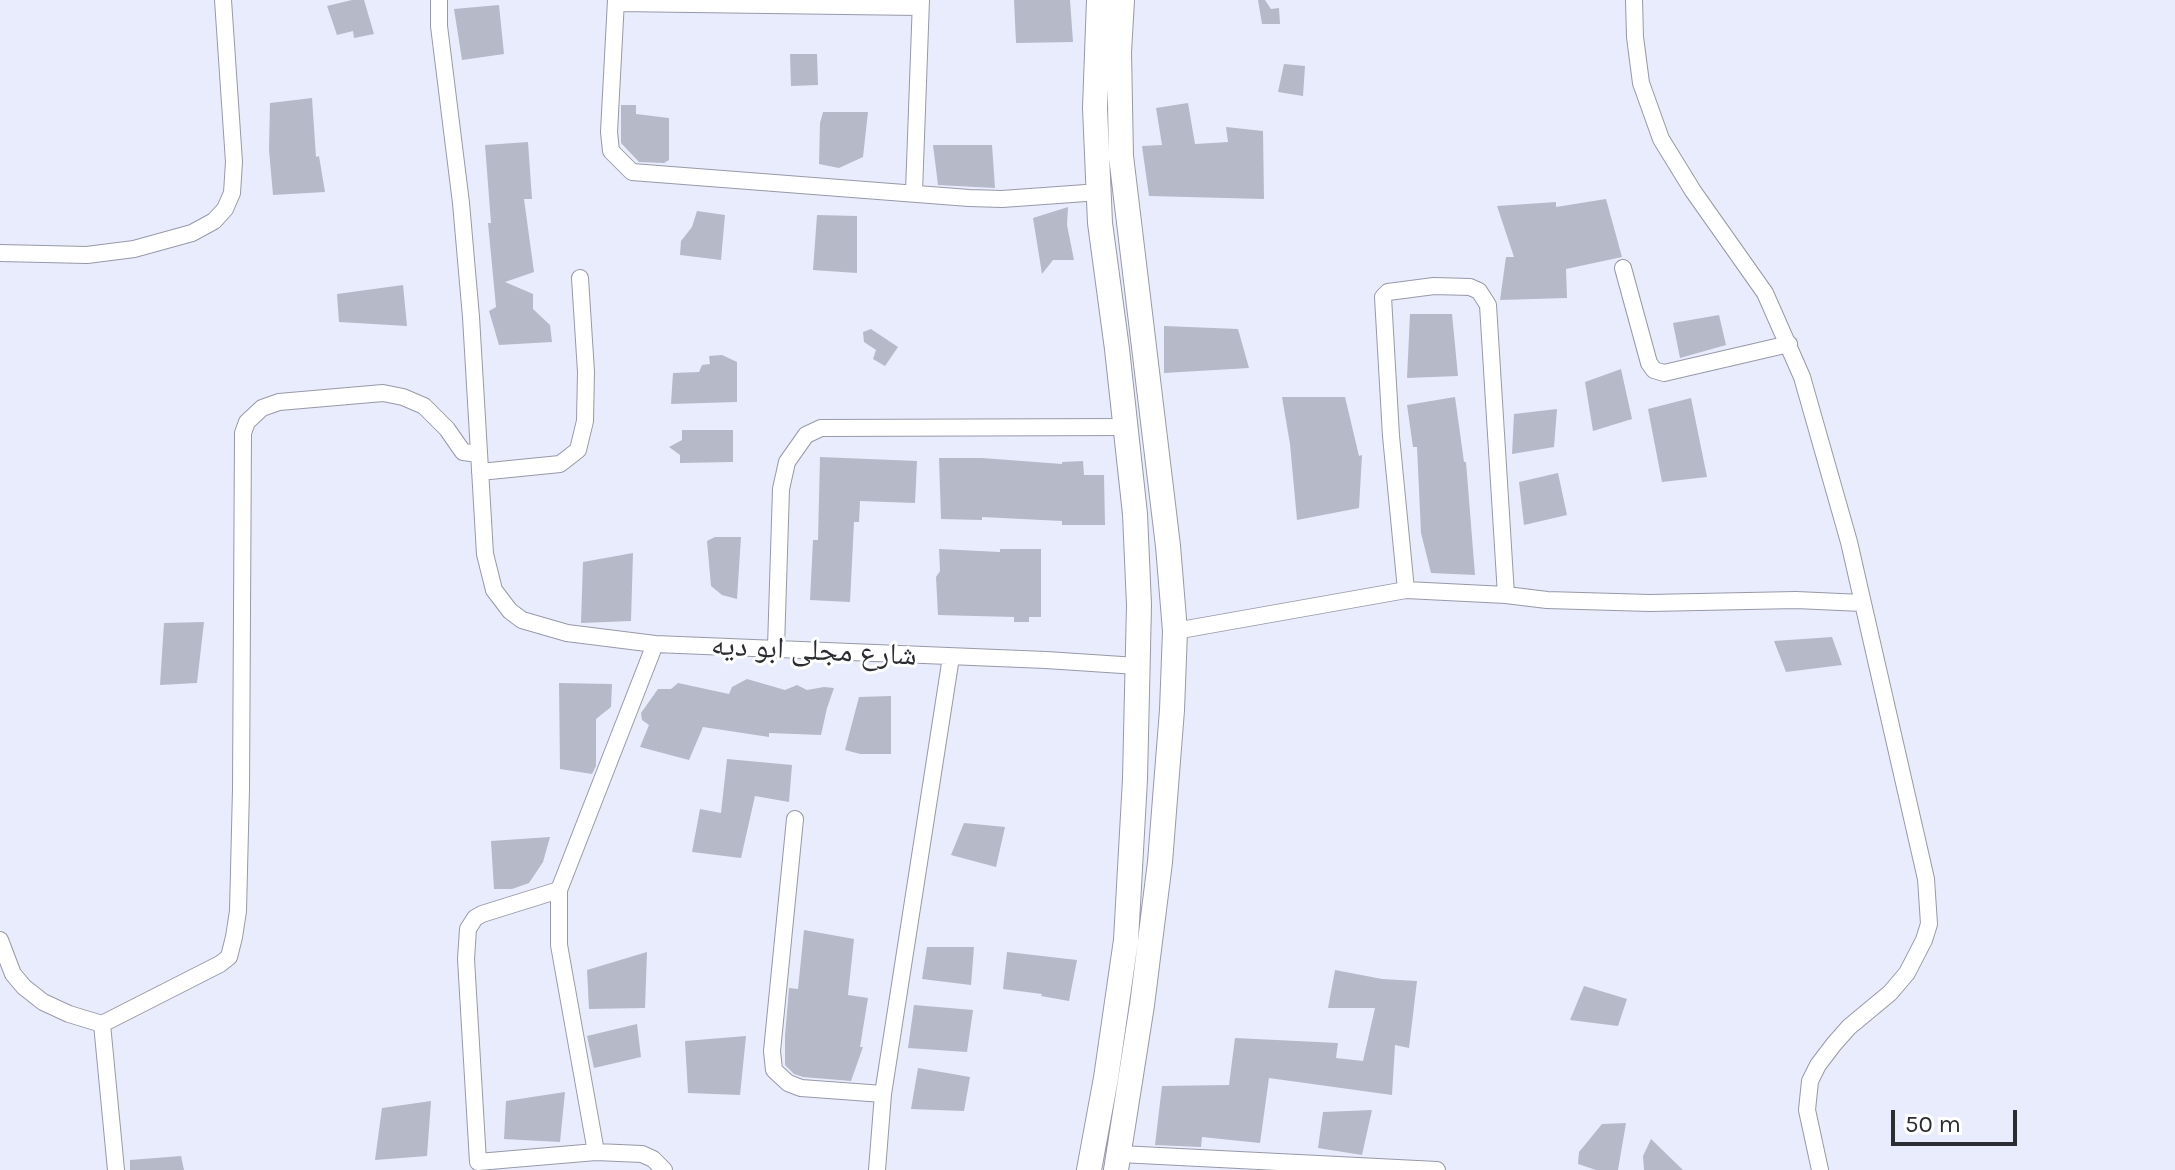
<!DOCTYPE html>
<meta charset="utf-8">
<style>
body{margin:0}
#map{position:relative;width:2175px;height:1170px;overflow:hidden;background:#e9ecfc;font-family:Karla,sans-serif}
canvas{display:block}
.scale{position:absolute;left:1891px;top:1110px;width:126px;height:36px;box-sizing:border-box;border:4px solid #2c2d33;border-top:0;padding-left:10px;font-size:24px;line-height:28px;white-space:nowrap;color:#2c2d33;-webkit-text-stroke:6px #fff;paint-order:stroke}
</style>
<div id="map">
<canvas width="2175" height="1170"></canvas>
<div class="scale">50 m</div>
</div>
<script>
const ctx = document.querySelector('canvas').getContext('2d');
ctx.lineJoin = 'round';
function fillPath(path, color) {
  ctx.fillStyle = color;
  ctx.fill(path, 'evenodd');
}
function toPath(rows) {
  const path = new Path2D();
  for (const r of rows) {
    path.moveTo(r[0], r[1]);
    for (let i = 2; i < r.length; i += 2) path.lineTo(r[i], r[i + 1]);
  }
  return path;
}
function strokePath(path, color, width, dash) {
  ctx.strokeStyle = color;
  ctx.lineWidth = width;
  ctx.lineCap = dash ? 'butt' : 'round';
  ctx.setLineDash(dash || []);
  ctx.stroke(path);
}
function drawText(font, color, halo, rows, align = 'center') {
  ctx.font = font + ' Karla,"Noto Naskh Arabic",sans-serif';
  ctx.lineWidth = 6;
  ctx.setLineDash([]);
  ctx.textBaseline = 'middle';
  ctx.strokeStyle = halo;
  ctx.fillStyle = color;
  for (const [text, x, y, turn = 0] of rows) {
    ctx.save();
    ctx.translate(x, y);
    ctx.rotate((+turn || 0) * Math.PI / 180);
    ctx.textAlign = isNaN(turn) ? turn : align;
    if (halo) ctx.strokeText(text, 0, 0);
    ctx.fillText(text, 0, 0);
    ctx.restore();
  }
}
fillPath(toPath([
 [352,0,364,0,374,34,354,38,353,31,337,35,327,6],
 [1014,0,1070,0,1073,42,1016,43],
 [1258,0,1265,0,1271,9,1279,8,1280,24,1262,24],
 [499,5,504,54,462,60,454,9],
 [790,54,817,54,818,85,791,86],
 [1284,64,1305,66,1303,96,1278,92],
 [312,98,316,157,319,156,325,192,273,195,269,150,270,103],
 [1188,103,1195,144,1228,142,1226,127,1263,131,1264,199,1149,196,1142,146,1162,145,1156,108],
 [621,105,636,105,636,114,669,118,669,160,664,163,639,162,621,143],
 [823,112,868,112,863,157,839,168,819,164,820,123],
 [528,142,532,199,524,199,534,272,505,282,533,294,533,309,550,325,552,342,499,345,489,311,496,307,488,223,491,223,485,145],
 [933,145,992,145,995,188,938,185],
 [1606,199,1622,257,1566,269,1567,298,1500,300,1506,257,1514,257,1497,206,1556,202,1556,207],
 [1068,207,1067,225,1074,260,1053,260,1042,274,1033,218],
 [697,211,725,215,721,260,680,255,681,241,692,227],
 [817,215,857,216,857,273,813,270],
 [403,285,407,326,339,322,337,294],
 [1410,314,1452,314,1458,376,1407,378],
 [1719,315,1726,345,1680,358,1673,323],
 [1164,326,1238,329,1249,368,1164,373],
 [871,329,898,347,885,366,873,359,876,350,864,342,863,332],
 [722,355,737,362,737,402,671,404,673,373,699,372,702,365,710,364,709,356],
 [1621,369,1632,419,1593,431,1585,382],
 [1282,397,1345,397,1359,456,1362,455,1359,508,1297,520,1290,444],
 [1455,397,1464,462,1466,462,1475,575,1431,573,1421,533,1417,447,1413,447,1407,405],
 [1691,398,1707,477,1662,482,1648,409],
 [1557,409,1554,447,1512,454,1514,414],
 [682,430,733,430,733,462,680,463,680,455,669,447,682,440],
 [820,457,917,461,915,503,860,501,859,522,854,522,850,602,810,600,813,540,818,540],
 [939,458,982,458,1062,464,1062,462,1083,461,1084,475,1104,475,1105,525,1062,525,1062,521,982,517,982,520,941,519],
 [1558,473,1567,515,1524,525,1519,482],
 [715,537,741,537,737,599,722,595,711,586,707,541],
 [939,549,1000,552,1000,549,1041,549,1041,617,1029,617,1029,622,1014,622,1014,617,938,615,936,577,940,571],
 [633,553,631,621,581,623,583,562],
 [204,622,197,683,160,685,164,623],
 [1832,637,1842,665,1786,672,1774,641],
 [747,679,785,690,797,685,807,690,824,687,834,688,827,708,821,735,769,733,769,737,703,727,689,760,640,747,649,725,642,720,641,713,658,689,671,689,678,683,729,694,732,687],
 [559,683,612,684,611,707,596,719,596,766,592,774,560,769],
 [891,696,891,754,860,754,845,750,859,697],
 [727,759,792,765,789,802,755,796,741,858,692,852,700,809,721,813],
 [964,823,1005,827,996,867,951,855],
 [550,837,543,862,529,883,512,889,494,889,491,841],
 [804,930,854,939,848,995,868,998,860,1047,863,1047,851,1081,803,1077,794,1074,785,1065,785,1036,789,988,798,989],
 [927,947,974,947,971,985,922,979],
 [647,952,645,1008,589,1009,587,970],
 [1007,952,1077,960,1069,1001,1041,996,1042,994,1003,989],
 [1335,970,1382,979,1417,981,1409,1048,1395,1045,1392,1095,1269,1078,1260,1143,1202,1137,1201,1147,1155,1145,1162,1086,1229,1085,1235,1038,1338,1043,1336,1058,1363,1061,1375,1008,1328,1008],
 [1584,986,1627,999,1618,1026,1570,1020],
 [914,1005,973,1010,967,1052,908,1048],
 [637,1024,641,1057,594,1068,587,1036],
 [746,1036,740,1095,688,1093,685,1041],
 [918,1068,970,1077,964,1111,911,1109],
 [565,1092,560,1142,504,1139,506,1101],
 [431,1101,427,1156,375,1160,382,1108],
 [1372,1110,1362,1155,1318,1148,1323,1112],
 [1626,1123,1618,1170,1596,1170,1578,1164,1579,1152,1602,1124],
 [1651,1139,1683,1170,1644,1170,1643,1156],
 [181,1156,184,1170,130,1170,130,1160]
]), '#b6b9c8');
const minor = toPath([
 [439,0,439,26,461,203,471,317,485,554,494,590,510,611,522,620,567,633,655,644,1046,660,1137,666],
 [616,0,609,132,611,151,632,172,969,198,1002,199,1100,192],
 [1634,0,1635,37,1641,83,1661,139,1693,191,1765,293,1802,377,1849,542,1926,879,1929,924,1924,940,1907,973,1890,993,1849,1027,1834,1044,1818,1065,1810,1081,1807,1110,1820,1170],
 [617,3,920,7],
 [914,192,921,0],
 [0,253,87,255,134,249,192,233,214,221,225,209,232,193,234,162,223,0],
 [1623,268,1649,363,1654,370,1664,373,1789,344],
 [480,472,560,464,578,450,585,421,586,372,580,278],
 [1406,590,1391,436,1383,297,1388,292,1434,286,1470,287,1479,291,1488,305,1506,595],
 [1175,631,1406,590,1506,595,1547,600,1650,603,1796,600,1862,603],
 [776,647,781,489,787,462,806,435,821,428,1126,427],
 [795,819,772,1051,774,1070,788,1083,801,1088,883,1094],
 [559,890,482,914,475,918,468,929,466,959,478,1162,596,1152,642,1154,653,1159,664,1170],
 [0,940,13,974,24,987,43,1002,69,1014,102,1024],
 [596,1152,559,945,559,890,655,644],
 [1120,1154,1437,1170],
 [116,1170,102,1024,220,964,229,957,234,937,238,911,241,789,243,433,247,422,262,408,279,402,383,393,403,397,424,406,447,429,463,452,479,454],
 [877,1170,883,1094,951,657]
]);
const secondary = toPath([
 [1089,1170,1106,1078,1126,940,1135,779,1139,605,1135,514,1117,349,1100,223,1095,108,1099,0],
 [1116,1170,1142,1005,1160,862,1172,710,1175,631,1168,546,1121,156,1119,52,1122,0]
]);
strokePath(minor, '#9799a9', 18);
strokePath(secondary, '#9799a9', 26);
strokePath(minor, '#fff', 16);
strokePath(secondary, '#fff', 24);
drawText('30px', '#2c2d33', '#fff', [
 ["شارع مجلى ابو ديه",814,651,3]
]);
</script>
